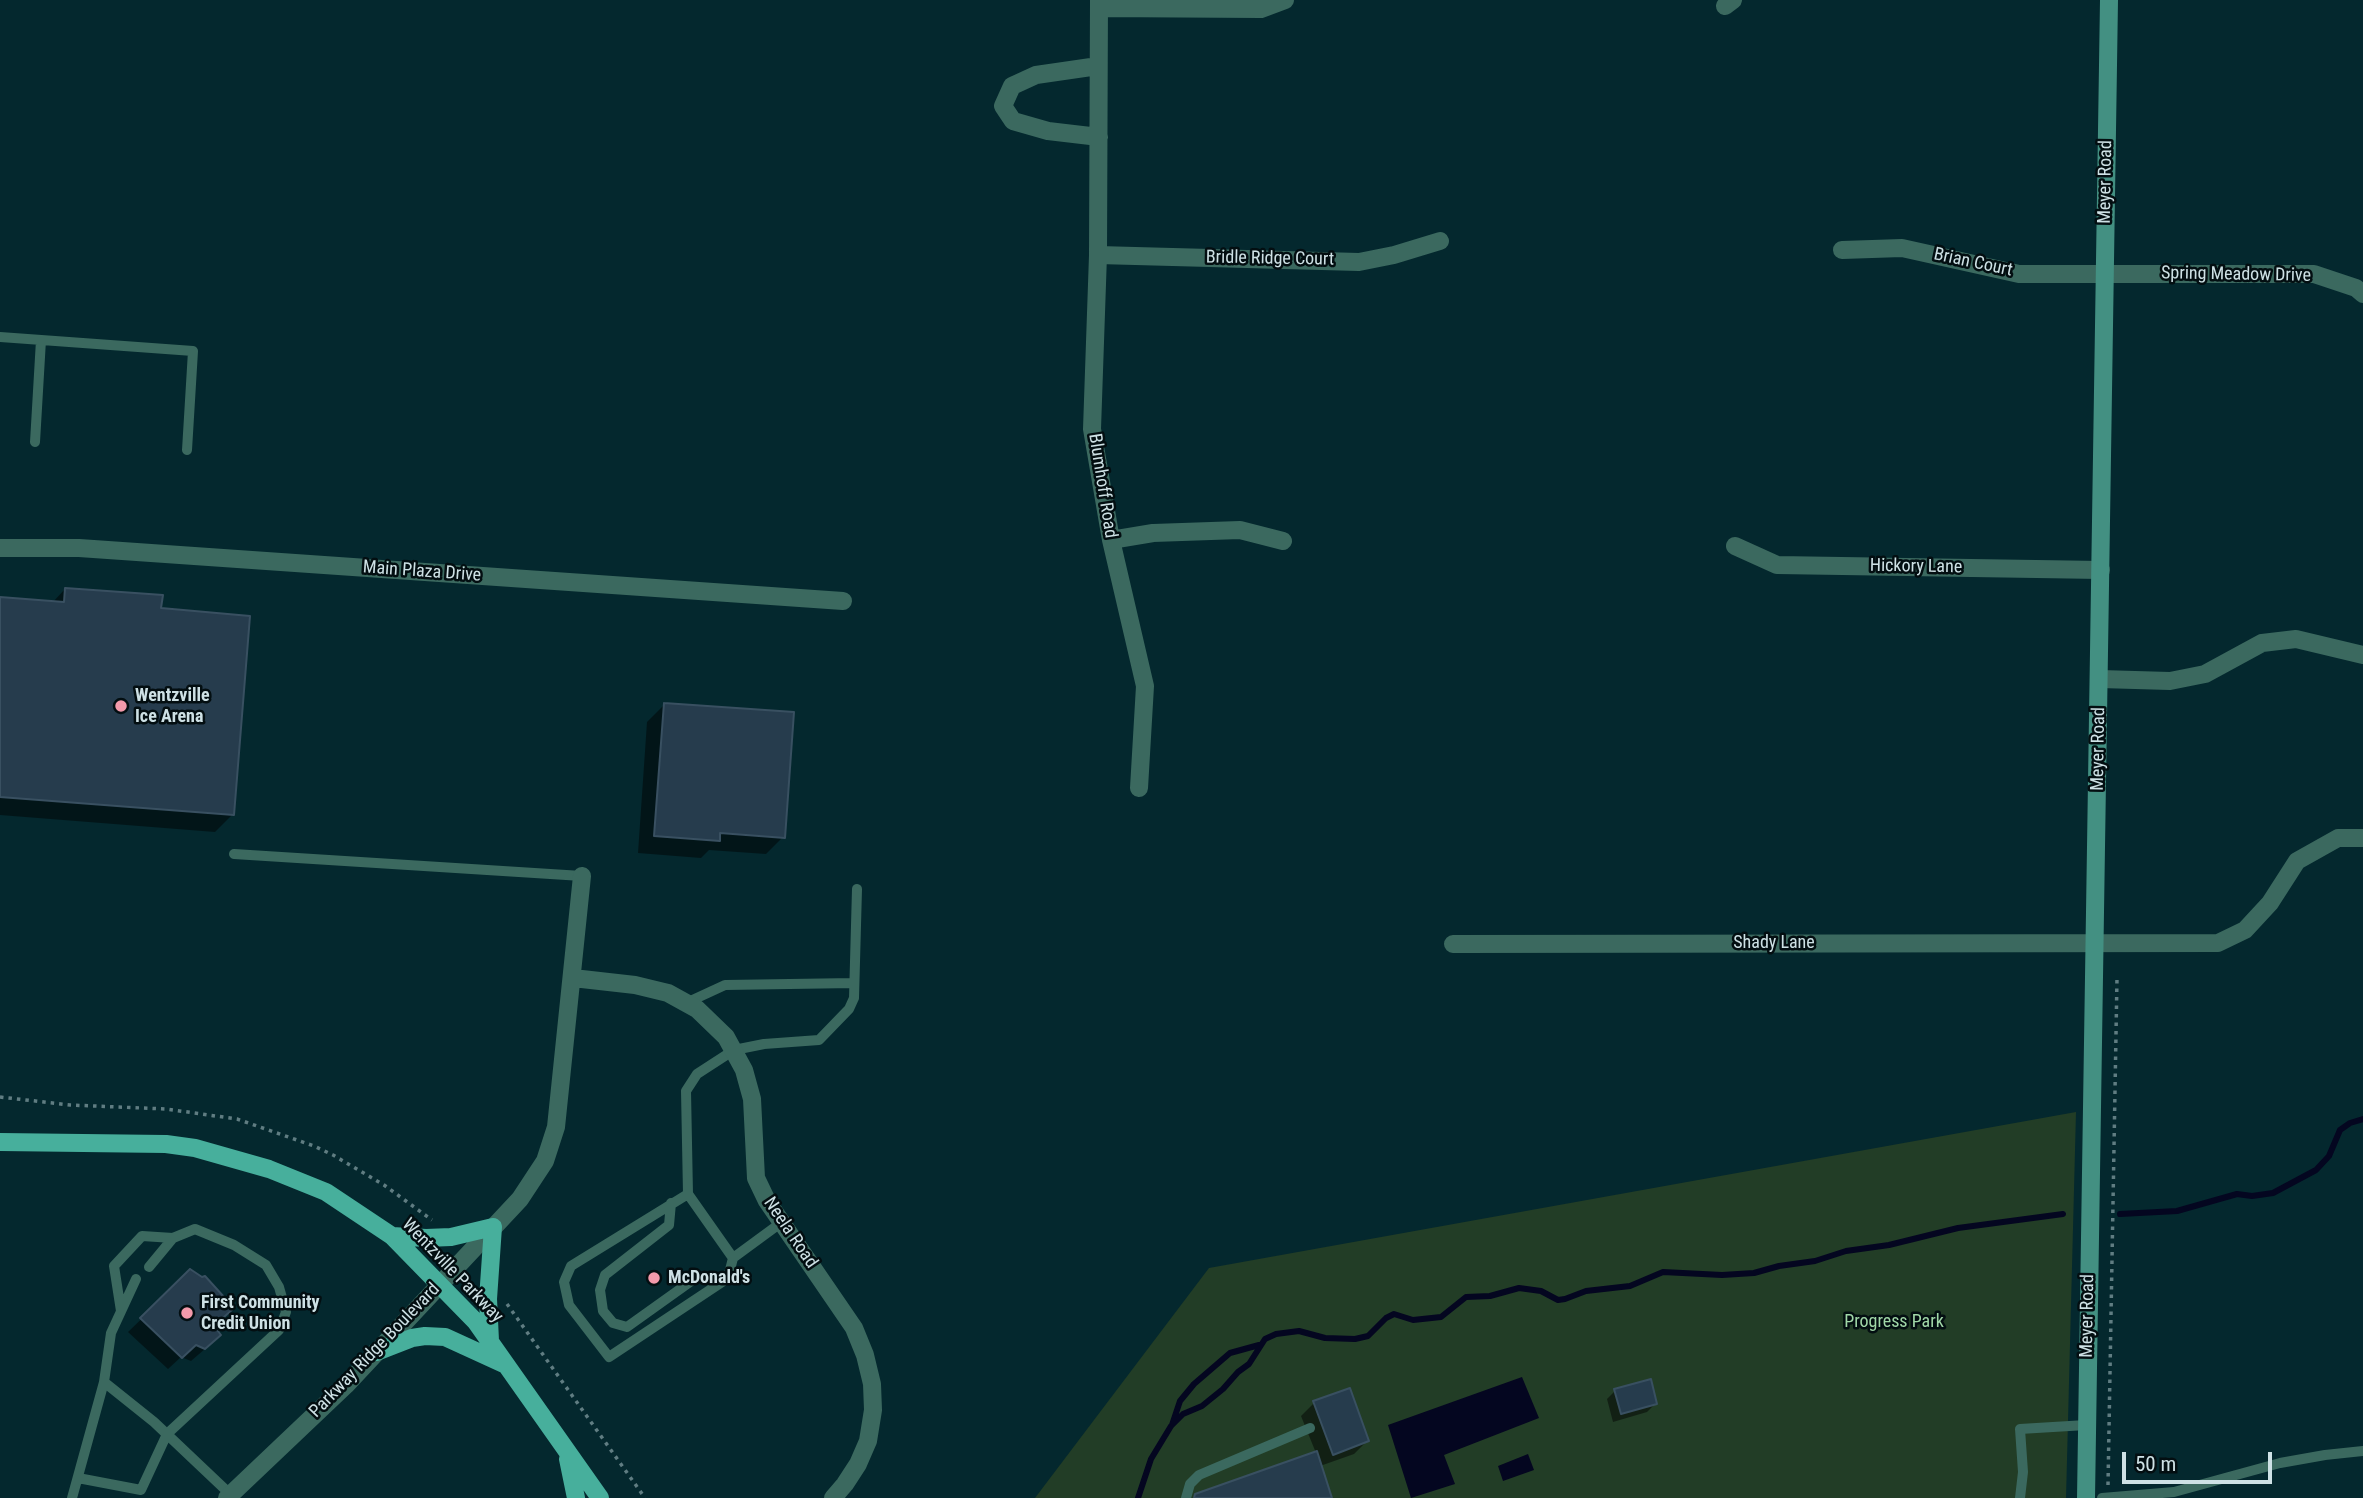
<!DOCTYPE html>
<style>
body{margin:0}
#map{position:relative;width:2363px;height:1498px;overflow:hidden;background:#04282e;font-family:"Roboto Condensed",sans-serif}
canvas{display:block}
.scale{position:absolute;left:2122px;top:1452px;width:150px;height:32px;box-sizing:border-box;border:4px solid #cee1e5;border-top:0;padding-left:9px;font-size:21px;line-height:24px;white-space:nowrap;color:#cee1e5;-webkit-text-stroke:5px #030e11;paint-order:stroke}
</style>
<div id="map">
<canvas width="2363" height="1498"></canvas>
<div class="scale">50 m</div>
</div>
<script>
const ctx = document.querySelector('canvas').getContext('2d');
ctx.lineJoin = 'round';
function fillPath(path, color) {
  ctx.fillStyle = color;
  ctx.fill(path, 'evenodd');
}
function toPath(rows) {
  const path = new Path2D();
  for (const r of rows) {
    path.moveTo(r[0], r[1]);
    for (let i = 2; i < r.length; i += 2) path.lineTo(r[i], r[i + 1]);
  }
  return path;
}
function strokePath(path, color, width, dash) {
  ctx.strokeStyle = color;
  ctx.lineWidth = width;
  ctx.lineCap = dash ? 'butt' : 'round';
  ctx.setLineDash(dash || []);
  ctx.stroke(path);
}
function drawText(font, color, halo, rows, align = 'center') {
  ctx.font = font + ' "Roboto Condensed",sans-serif';
  ctx.lineWidth = 5;
  ctx.setLineDash([]);
  ctx.textBaseline = 'middle';
  ctx.strokeStyle = halo;
  ctx.fillStyle = color;
  for (const [text, x, y, turn = 0] of rows) {
    ctx.save();
    ctx.translate(x, y);
    ctx.rotate((+turn || 0) * Math.PI / 180);
    ctx.textAlign = isNaN(turn) ? turn : align;
    if (halo) ctx.strokeText(text, 0, 0);
    ctx.fillText(text, 0, 0);
    ctx.restore();
  }
}
fillPath(toPath([
 [2076,1112,2066,1498,1035,1498,1209,1268]
]), '#223d26');
fillPath(toPath([
 [1522,1377,1539,1418,1444,1455,1455,1484,1411,1498,1388,1425],
 [1528,1454,1534,1470,1503,1481,1498,1466]
]), '#040620');
fillPath(toPath([
 [65,589,159,610,232,815,215,832,0,815,0,599,52,603],
 [665,704,783,837,766,854,709,850,701,858,638,853,647,722],
 [191,1271,212,1326,206,1348,191,1361,181,1357,168,1369,128,1332],
 [1615,1391,1655,1404,1647,1412,1613,1422,1607,1399],
 [1314,1403,1367,1441,1354,1454,1320,1466,1331,1498,1202,1498,1316,1453,1301,1416]
]), '#0007');
strokePath(toPath([
 [2120,1214,2177,1211,2237,1194,2252,1196,2273,1193,2316,1170,2329,1156,2340,1130,2350,1123,2363,1119],
 [1172,1425,1180,1401,1194,1384,1230,1353,1259,1345],
 [1138,1498,1151,1459,1171,1426,1183,1414,1202,1406,1223,1389,1238,1372,1249,1364,1265,1339,1276,1334,1299,1331,1325,1338,1355,1339,1368,1336,1386,1318,1394,1314,1413,1320,1441,1317,1466,1297,1490,1296,1519,1288,1541,1291,1558,1300,1565,1299,1586,1291,1630,1286,1663,1272,1722,1275,1754,1273,1779,1266,1815,1261,1846,1251,1889,1245,1958,1228,2063,1214]
]), '#040620', 6);
const building = toPath([
 [65,588,163,595,161,608,250,616,234,815,0,797,0,597,64,602,65,588],
 [664,703,794,712,785,838,720,833,720,841,654,836,664,703],
 [190,1269,202,1277,205,1276,234,1308,214,1326,221,1335,205,1349,196,1345,182,1358,140,1318,190,1269],
 [1651,1379,1657,1404,1621,1414,1614,1389,1651,1379],
 [1350,1388,1369,1441,1333,1455,1313,1401,1350,1388],
 [1317,1451,1332,1498,1194,1498,1195,1494,1317,1451]
]);
fillPath(building, '#263c4d');
strokePath(building, '#395061', 2);
strokePath(toPath([
 [0,1097,70,1105,166,1109,237,1119,314,1146,333,1155,384,1185,432,1220],
 [507,1304,645,1498],
 [2108,1485,2117,978]
]), '#607d82', 3.5, [3.5, 5]);
strokePath(toPath([
 [0,337,193,351,187,450],
 [35,442,41,340],
 [234,854,582,876],
 [686,1003,725,985,854,983],
 [688,1194,571,1266,564,1282,569,1305,609,1357,728,1278,733,1258,782,1222],
 [671,1203,669,1225,605,1275,600,1290,603,1311,613,1323,627,1327,697,1277,728,1278],
 [733,1258,688,1194,686,1091,697,1074,734,1050,764,1044,819,1040,849,1009,854,998,857,889],
 [121,1311,114,1266,142,1236,173,1238],
 [104,1382,154,1422,231,1495],
 [78,1478,141,1490,167,1434,279,1330,286,1312,279,1287,266,1265,234,1245,195,1229,173,1238,149,1267],
 [72,1498,104,1382,111,1333,136,1279],
 [1186,1498,1190,1484,1199,1475,1310,1428],
 [2020,1498,2023,1472,2020,1429,2086,1425],
 [2102,1498,2174,1492,2280,1463,2325,1455,2363,1451]
]), '#3b695f', 10);
strokePath(toPath([
 [1099,0,1098,255,1092,429,1111,540,1145,686,1139,788],
 [1725,6,1733,0],
 [1099,8,1261,9,1285,0],
 [1098,66,1036,75,1012,86,1003,106,1013,121,1048,131,1099,137],
 [1842,250,1902,248,2019,274,2314,274,2356,288,2363,294],
 [1098,255,1359,262,1394,255,1440,241],
 [1111,540,1153,533,1240,530,1283,541],
 [1735,546,1777,565,2101,570],
 [0,548,79,548,843,601],
 [2100,679,2170,681,2205,674,2262,643,2296,639,2363,655],
 [1453,944,2218,943,2245,930,2270,903,2297,861,2338,838,2363,838],
 [573,978,635,985,668,993,697,1009,726,1037,744,1070,752,1099,756,1178,767,1201,854,1328,865,1355,872,1384,873,1410,868,1441,858,1464,845,1484,833,1498],
 [227,1498,346,1385,520,1199,545,1161,556,1127,582,876]
]), '#3b695f', 18);
strokePath(toPath([
 [2086,1498,2109,0]
]), '#439082', 18);
strokePath(toPath([
 [0,1142,166,1144,195,1148,269,1169,326,1192,392,1236,476,1322,600,1498],
 [392,1236,426,1238,451,1237,493,1227,488,1299,490,1341],
 [376,1352,412,1338,425,1336,445,1337,504,1364],
 [568,1459,576,1498]
]), '#47af9c', 18);
for (const [x, y, r, color] of [
 [121,706,7,"#f39aab"],
 [654,1278,7,"#f39aab"],
 [187,1313,7,"#f39aab"]
]) {
  const dot = new Path2D();
  dot.arc(x, y, r, 0, 2 * Math.PI);
  ctx.fillStyle = color;
  ctx.fill(dot);
  strokePath(dot, '#030e11', 2.5);
}
drawText('18px', '#cee1e5', '#030e11', [
 ["Meyer Road",2106,182,-89],
 ["Bridle Ridge Court",1270,259,1],
 ["Brian Court",1973,263,12],
 ["Spring Meadow Drive",2236,275,1],
 ["Blumhoff Road",1102,486,81],
 ["Hickory Lane",1916,567,1],
 ["Main Plaza Drive",422,572,4],
 ["Meyer Road",2099,749,-89],
 ["Shady Lane",1774,943],
 ["Neela Road",790,1233,56],
 ["Wentzville Parkway",452,1271,46],
 ["Meyer Road",2088,1316,-89],
 ["Parkway Ridge Boulevard",375,1351,-46]
]);
drawText('bold 18px', '#cee1e5', '#030e11', [
 ["Wentzville",135,696],
 ["Ice Arena",135,717],
 ["McDonald's",668,1278],
 ["First Community",201,1303],
 ["Credit Union",201,1324]
], 'left');
drawText('18px', '#a1d8a8', '#030e11', [
 ["Progress Park",1894,1322]
]);
</script>
